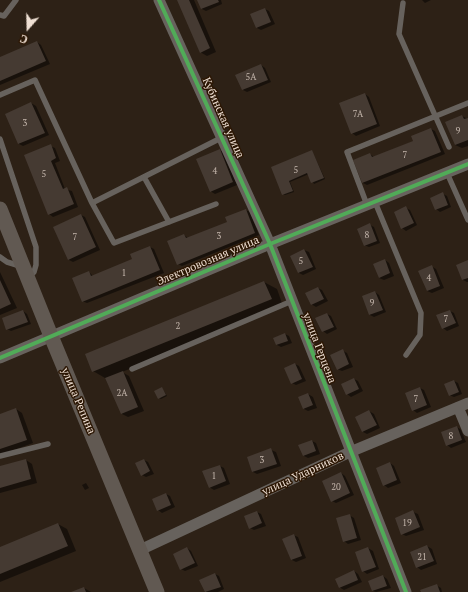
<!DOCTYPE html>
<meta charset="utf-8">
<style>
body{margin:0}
#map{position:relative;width:468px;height:592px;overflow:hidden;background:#2d2116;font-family:"PT Serif",serif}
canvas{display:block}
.north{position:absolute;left:8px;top:8px;width:40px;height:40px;-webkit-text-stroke:3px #2c1704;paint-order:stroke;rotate:200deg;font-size:11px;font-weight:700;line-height:16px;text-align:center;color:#efe0d4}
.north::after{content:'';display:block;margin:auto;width:14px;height:18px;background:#efe0d4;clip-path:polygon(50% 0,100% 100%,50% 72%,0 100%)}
</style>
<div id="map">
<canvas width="468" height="592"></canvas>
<div class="north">С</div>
</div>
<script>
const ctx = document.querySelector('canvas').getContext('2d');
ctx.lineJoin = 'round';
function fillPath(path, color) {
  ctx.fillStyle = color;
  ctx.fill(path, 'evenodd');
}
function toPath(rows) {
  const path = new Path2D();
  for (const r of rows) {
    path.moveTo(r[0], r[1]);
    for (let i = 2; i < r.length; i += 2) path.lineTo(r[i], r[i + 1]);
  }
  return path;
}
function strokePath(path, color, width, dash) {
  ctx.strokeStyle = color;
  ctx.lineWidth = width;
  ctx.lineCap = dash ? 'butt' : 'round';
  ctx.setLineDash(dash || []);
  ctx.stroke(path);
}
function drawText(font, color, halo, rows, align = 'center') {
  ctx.font = font + ' "PT Serif",serif';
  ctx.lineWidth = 3;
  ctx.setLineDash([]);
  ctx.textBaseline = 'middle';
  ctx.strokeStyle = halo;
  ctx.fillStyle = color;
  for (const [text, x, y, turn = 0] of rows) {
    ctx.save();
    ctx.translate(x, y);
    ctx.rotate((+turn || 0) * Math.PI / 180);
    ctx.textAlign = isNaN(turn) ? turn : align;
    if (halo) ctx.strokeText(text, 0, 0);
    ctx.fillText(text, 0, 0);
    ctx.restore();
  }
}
fillPath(toPath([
 [178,0,194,0,216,52,207,56,200,52],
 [198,0,221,0,222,4,206,11,202,9],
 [422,0,431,0,425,3],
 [265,9,269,11,275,24,261,30,257,28],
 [37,42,41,45,50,64,0,85,0,58],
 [261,65,265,68,271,82,247,92,243,90],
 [365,94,369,97,380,126,356,136,352,133],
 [31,103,36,106,49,135,23,146,19,144,6,114],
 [462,116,468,119,468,146,462,148,455,145],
 [431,129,435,131,445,154,367,185,363,183,354,160,370,154,374,157,414,141],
 [50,146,55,148,60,161,55,163,65,189,72,191,78,207,53,217,49,214],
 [220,150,224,153,237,185,215,194,210,191],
 [312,151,325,179,314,184,309,174,290,182,294,192,285,195,283,194,272,167],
 [443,194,447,196,451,207,440,212,436,209],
 [406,208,410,210,417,225,406,231,402,228],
 [246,210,250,212,259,235,182,266,178,264,184,235,188,238,229,222],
 [81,215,85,217,100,250,73,262,69,260,54,227],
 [370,225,374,227,380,243,369,247,364,245],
 [150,247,154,249,164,273,87,303,82,301,89,272,93,276,133,260],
 [304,250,309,252,316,269,303,275,299,273,291,256],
 [385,260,389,263,394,276,384,280,379,278],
 [468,261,468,282,467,282,463,280,457,265],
 [431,266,436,269,444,288,432,293,427,291],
 [0,272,17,308,0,315],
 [264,282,277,289,283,306,122,372,129,376,144,411,128,417,122,414,105,378,93,371],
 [318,288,322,290,328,301,316,307,311,304],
 [375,292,379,295,386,312,374,317,370,315,363,297],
 [23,311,27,314,31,324,11,331,7,329],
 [450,311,454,313,459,326,447,331,443,328],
 [327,314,331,316,337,329,327,334,323,331],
 [285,334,289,336,292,343,281,347,277,345,274,338],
 [343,351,347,353,353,367,342,371,337,369],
 [295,364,299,366,306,381,296,385,292,383],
 [354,379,358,381,363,391,351,397,347,394],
 [454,381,458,383,462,394,454,397,449,395],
 [162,388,167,396,161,399,159,398],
 [420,388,424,390,431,407,417,413,413,410],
 [308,394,313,397,317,408,308,411,304,409],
 [16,409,22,413,33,443,0,455,0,415],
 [369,411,374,414,380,428,367,434,363,432],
 [457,427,461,430,466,442,451,448,447,445],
 [312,441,316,443,320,454,308,458,304,456,300,445],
 [271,450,276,452,281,466,257,474,253,472,248,458],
 [26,460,32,464,37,483,0,493,0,467],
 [144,460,148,462,154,474,146,477,142,475],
 [390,463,394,466,401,483,388,488,384,485],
 [220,466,224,468,230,484,214,490,209,487],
 [341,473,345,476,354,495,336,503,332,501],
 [86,483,89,488,85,490,82,485],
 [166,494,170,496,175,507,162,513,158,510],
 [257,512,261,514,266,526,254,530,250,528],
 [413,512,418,514,424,530,406,536,402,534],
 [349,515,354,518,361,540,348,544,344,541],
 [58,524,67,529,76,551,0,582,0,548],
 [293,535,298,537,306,558,296,562,292,560],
 [427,546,432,549,437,564,421,570,417,567],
 [187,548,191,551,198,566,185,571,181,569],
 [368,548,373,551,379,569,367,574,363,571],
 [354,571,358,574,362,582,344,590,339,587],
 [215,574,219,576,224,589,218,592,206,592,200,580],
 [383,576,387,579,391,588,376,592,373,591,370,581],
 [436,585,441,588,442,592,422,592],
 [84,588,91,592,74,592]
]), '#0007');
fillPath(toPath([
 [177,0,189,0,210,48,200,53],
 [197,0,218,0,219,2,201,9],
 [265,8,271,22,256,28,250,14],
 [37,41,46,61,0,81,0,57],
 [261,64,268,80,242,90,235,75],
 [365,93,377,124,351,134,339,103],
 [31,102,45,133,18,144,5,114],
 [462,115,464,119,468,118,468,140,455,145,445,122],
 [431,128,441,152,362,183,353,160,370,153,372,157,413,141,411,136],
 [51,144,56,158,51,161,63,189,67,187,74,204,48,215,24,155],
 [220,149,233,182,210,192,196,159],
 [312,150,324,178,311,183,307,173,289,181,293,191,282,195,271,167],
 [443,192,448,205,435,210,430,198],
 [406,206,414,223,401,229,394,212],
 [246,209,255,233,177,265,167,241,184,234,186,238,227,222,225,217],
 [81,214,96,247,68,260,53,227],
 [370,223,377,241,364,246,357,229],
 [150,246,160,270,82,302,72,278,89,271,91,276,132,259,130,254],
 [304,249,313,267,298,273,290,256],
 [385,259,390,273,379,278,373,264],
 [468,260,468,278,462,280,456,265],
 [432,265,440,286,427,291,418,271],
 [0,280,11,304,0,309],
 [264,281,272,299,92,372,85,354],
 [318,287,324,299,311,305,305,293],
 [375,291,383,310,369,315,362,296],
 [23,310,28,322,6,330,2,318],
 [450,310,456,323,442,329,436,315],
 [327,313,334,327,322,332,315,318],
 [285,333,288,341,276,345,273,338],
 [343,349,349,364,337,370,330,355],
 [295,363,302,379,291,384,284,368],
 [123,371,138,407,121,414,105,378],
 [354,378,359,389,346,395,341,384],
 [454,380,459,392,449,396,444,384],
 [162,387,166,395,158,399,154,391],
 [420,387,427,405,412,411,405,393],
 [308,393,313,405,303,409,298,397],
 [16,408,27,440,0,449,0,414],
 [369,410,377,425,362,432,355,417],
 [457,426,462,440,446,446,441,432],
 [312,440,316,451,303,456,298,445],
 [271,448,277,464,252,472,247,457],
 [26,459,31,479,0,488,0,466],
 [144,459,150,471,141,476,135,463],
 [390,462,397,480,383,486,376,468],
 [220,465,226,481,209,488,202,471],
 [341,472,350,493,331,502,322,481],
 [166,493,171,505,157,511,152,499],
 [413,510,420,527,401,535,395,518],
 [257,511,262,523,249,529,244,516],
 [350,514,357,538,343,542,336,518],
 [58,523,68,546,0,574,0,547],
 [294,534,302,556,291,560,282,539],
 [427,545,434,561,416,568,410,552],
 [187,547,195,563,180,570,173,554],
 [368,547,376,567,362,572,355,552],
 [354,570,358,580,339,588,335,579],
 [215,573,221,587,205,592,199,580],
 [383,575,387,586,372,591,368,581],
 [437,584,440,592,421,592,420,590],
 [84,587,86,592,71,592]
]), '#453a32');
strokePath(toPath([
 [403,3,399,34,449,147],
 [0,15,4,16,16,0],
 [0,95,35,80,92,203,221,138],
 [0,139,36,247,36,265,34,272,29,276],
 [447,173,468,220],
 [144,177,169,222],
 [375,202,421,313,420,335,406,355],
 [92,203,114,243,216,204],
 [367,205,347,152,468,103],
 [0,257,7,262,20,266],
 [132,369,292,301],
 [0,456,48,444]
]), '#67625d', 5.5);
strokePath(toPath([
 [159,0,270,244,406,592],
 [0,358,270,244,468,164],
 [458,407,468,431],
 [140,550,350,452,468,403]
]), '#67625d', 11);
strokePath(toPath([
 [0,209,51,336,157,592]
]), '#615952', 15);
strokePath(toPath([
 [159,0,270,244,406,592],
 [0,358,270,244,468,164]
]), '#51ab58', 4);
drawText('9px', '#c4b6ac', null, [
 ["5А",251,77],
 ["7А",358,114],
 ["3",25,123],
 ["9",458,131],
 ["7",405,155],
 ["5",296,170],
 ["4",215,171],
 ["5",44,174],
 ["8",367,235],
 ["3",219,236],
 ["7",75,237],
 ["5",301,261],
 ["1",124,273],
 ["4",429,278],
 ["9",372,303],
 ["7",446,319],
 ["2",178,326],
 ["2А",122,393],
 ["7",416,399],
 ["8",451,436],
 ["3",262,460],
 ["1",214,476],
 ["20",336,487],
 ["19",407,523],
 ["21",422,557]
]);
drawText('11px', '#efe0d4', '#2c1704', [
 ["Кубинская улица",223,118,66],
 ["Электровозная улица",208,261,-23],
 ["улица Герцена",319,348,69],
 ["улица Репина",78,401,67],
 ["улица Ударников",303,474,-25]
]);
</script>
